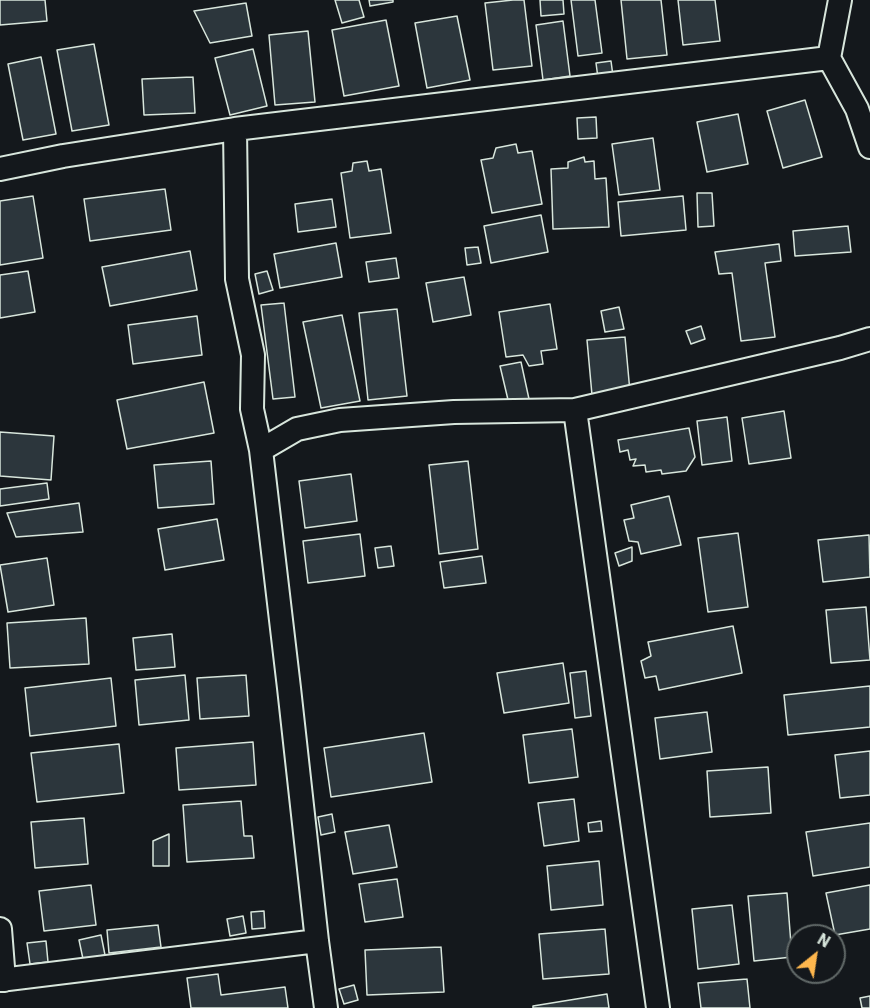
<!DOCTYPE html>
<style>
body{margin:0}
#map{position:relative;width:870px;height:1008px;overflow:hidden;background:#14181c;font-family:"IBM Plex Sans",sans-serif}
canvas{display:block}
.north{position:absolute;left:786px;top:924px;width:60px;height:60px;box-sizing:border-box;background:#14181c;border:2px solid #626a69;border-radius:50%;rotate:30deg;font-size:16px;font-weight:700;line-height:24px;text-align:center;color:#d8e6dc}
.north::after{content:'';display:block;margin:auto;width:21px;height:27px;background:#ffb74d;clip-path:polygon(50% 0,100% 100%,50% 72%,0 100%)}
</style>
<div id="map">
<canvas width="870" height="1008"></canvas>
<div class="north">N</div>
</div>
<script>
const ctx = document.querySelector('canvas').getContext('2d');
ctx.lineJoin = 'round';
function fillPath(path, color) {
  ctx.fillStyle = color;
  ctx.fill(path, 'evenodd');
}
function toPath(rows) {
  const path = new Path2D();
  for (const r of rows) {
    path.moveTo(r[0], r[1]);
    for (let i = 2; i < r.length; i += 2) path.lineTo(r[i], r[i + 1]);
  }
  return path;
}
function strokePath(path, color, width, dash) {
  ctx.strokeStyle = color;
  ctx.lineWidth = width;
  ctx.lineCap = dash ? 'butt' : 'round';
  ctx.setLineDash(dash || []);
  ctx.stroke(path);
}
const building = toPath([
 [0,0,45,0,47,21,0,25,0,0],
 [335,0,359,0,364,17,342,23,335,0],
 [369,0,393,0,393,2,370,6,369,0],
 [513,0,524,0,532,66,493,70,485,3,513,0],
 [540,0,563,0,564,14,541,16,540,0],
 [571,0,595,0,602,53,578,56,571,0],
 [621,0,661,0,667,55,627,59,621,0],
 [678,0,715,0,720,41,683,45,678,0],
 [246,3,252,36,210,43,194,11,246,3],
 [457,16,470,80,427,88,415,23,457,16],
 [386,20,399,86,344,96,332,30,386,20],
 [563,21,570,76,543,80,536,25,563,21],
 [308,31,315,102,275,105,269,35,308,31],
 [94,44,109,125,72,131,57,50,94,44],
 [253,49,267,106,230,115,215,58,253,49],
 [41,57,56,134,23,140,8,64,41,57],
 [611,61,613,76,598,78,596,63,611,61],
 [193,77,195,113,144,115,142,79,193,77],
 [805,100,822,157,783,168,767,111,805,100],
 [738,114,748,164,707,172,697,122,738,114],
 [596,117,597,138,578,139,577,118,596,117],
 [653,138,660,190,619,195,612,144,653,138],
 [516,144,518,153,532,151,542,204,492,213,481,160,493,158,496,148,516,144],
 [584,157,585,162,594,161,595,179,606,178,609,227,553,229,551,169,568,168,568,162,584,157],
 [367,161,369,171,381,169,391,233,350,238,341,173,352,171,353,163,367,161],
 [165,189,171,230,90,241,84,199,165,189],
 [697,193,712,193,714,226,698,227,697,193],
 [33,196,43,258,0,265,0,201,33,196],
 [683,196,686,230,621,236,618,202,683,196],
 [332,199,336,227,298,232,295,204,332,199],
 [541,215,548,252,491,263,484,226,541,215],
 [848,226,851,252,795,256,793,231,848,226],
 [336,243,342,277,280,288,274,254,336,243],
 [779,244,781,261,765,263,775,337,741,341,732,273,719,274,715,252,779,244],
 [478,247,481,263,467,265,465,248,478,247],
 [190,251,197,290,110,306,102,267,190,251],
 [396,258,399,278,369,282,366,262,396,258],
 [28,271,35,312,0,318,0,275,28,271],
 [267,271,273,290,259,294,255,274,267,271],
 [464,277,471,315,433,322,426,283,464,277],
 [284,303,295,397,273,399,261,305,284,303],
 [550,304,557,349,541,351,543,364,529,366,523,355,506,357,499,312,550,304],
 [619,307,624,329,605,332,601,311,619,307],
 [397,309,407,396,368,400,359,313,397,309],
 [342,315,360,401,321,408,303,322,342,315],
 [197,316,202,355,133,364,128,325,197,316],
 [701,326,705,339,691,344,686,331,701,326],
 [625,337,630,392,592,395,587,340,625,337],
 [521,362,529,399,509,404,500,366,521,362],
 [204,382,214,433,127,449,117,400,204,382],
 [784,411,791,458,749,464,742,418,784,411],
 [727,417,732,461,702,465,697,421,727,417],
 [689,428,695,457,686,471,662,474,661,470,646,472,645,465,633,466,636,459,630,460,628,450,620,452,618,440,689,428],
 [0,432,54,436,51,480,0,476,0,432],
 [211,461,214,504,158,508,154,465,211,461],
 [468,461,478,549,439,554,429,465,468,461],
 [351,474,357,521,305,528,299,481,351,474],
 [47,483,49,499,0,506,0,489,47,483],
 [669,496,681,545,641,554,638,542,629,541,624,520,634,518,631,505,669,496],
 [79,503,83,532,16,537,7,513,79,503],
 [217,519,224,560,165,570,158,529,217,519],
 [738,533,748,607,708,612,698,538,738,533],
 [360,534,365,576,308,583,303,541,360,534],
 [869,535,870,577,823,582,818,540,869,535],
 [391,546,394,566,378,568,375,548,391,546],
 [632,547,632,561,619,566,615,553,632,547],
 [482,556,486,583,444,588,440,562,482,556],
 [47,558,54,605,8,612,0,565,47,558],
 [866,607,870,660,831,663,826,610,866,607],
 [86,618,89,664,10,668,7,623,86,618],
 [733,626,742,673,659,690,656,676,645,678,641,661,651,656,648,642,733,626],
 [172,634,175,667,136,670,133,638,172,634],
 [563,663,569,703,504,713,497,673,563,663],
 [586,671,591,716,575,718,570,673,586,671],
 [185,675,189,720,139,725,135,680,185,675],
 [246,675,249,716,200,719,197,678,246,675],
 [111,678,116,726,30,736,25,688,111,678],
 [870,686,870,727,788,735,784,695,870,686],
 [707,712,712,752,660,759,655,718,707,712],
 [572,729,578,777,529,783,523,735,572,729],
 [424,733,432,782,331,797,324,748,424,733],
 [253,742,256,785,179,790,176,748,253,742],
 [119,744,124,793,37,802,31,753,119,744],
 [870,751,870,795,840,798,835,755,870,751],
 [768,767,771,813,710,817,707,771,768,767],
 [574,799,579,841,544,846,538,803,574,799],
 [241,801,244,836,252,836,254,858,187,862,183,805,241,801],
 [332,814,335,832,321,835,318,817,332,814],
 [84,818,88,864,35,868,31,822,84,818],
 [601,821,602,831,589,832,588,823,601,821],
 [870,823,870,867,813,876,806,832,870,823],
 [389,825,397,867,353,874,345,832,389,825],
 [169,834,169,866,153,866,153,841,169,834],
 [599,861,603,905,551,910,547,866,599,861],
 [397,879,403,917,365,922,359,884,397,879],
 [91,885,96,925,44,931,39,891,91,885],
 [870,885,870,929,835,935,826,893,870,885],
 [787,893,792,957,754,961,748,896,787,893],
 [732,905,739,964,698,969,692,909,732,905],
 [264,911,265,928,252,929,251,912,264,911],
 [243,916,246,933,230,936,227,919,243,916],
 [158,925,161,947,109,953,107,930,158,925],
 [605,929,609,974,543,979,539,934,605,929],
 [101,935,105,955,83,959,79,940,101,935],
 [46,941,48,962,30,964,27,943,46,941],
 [441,947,444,992,367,995,365,950,441,947],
 [218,974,221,995,285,987,288,1008,191,1008,187,978,218,974],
 [747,979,750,1008,701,1008,698,983,747,979],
 [354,985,358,1000,344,1004,339,989,354,985],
 [607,994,609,1008,533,1008,533,1006,607,994],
 [870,996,870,1008,862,1008,860,998,870,996]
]);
fillPath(building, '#2c363c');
strokePath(building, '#d8e6dc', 1.5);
const minor = toPath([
 [840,0,829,58,857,109,870,147],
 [235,129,237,279,253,355,252,409,261,450,289,688,317,941,326,1008],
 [0,169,63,156,235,129,829,58],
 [575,410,658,1008],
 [261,450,297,429,340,420,454,412,575,410,840,348,870,339],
 [0,929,4,980],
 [0,980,317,941]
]);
strokePath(minor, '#d8e6dc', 26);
strokePath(minor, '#14181c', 22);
</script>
